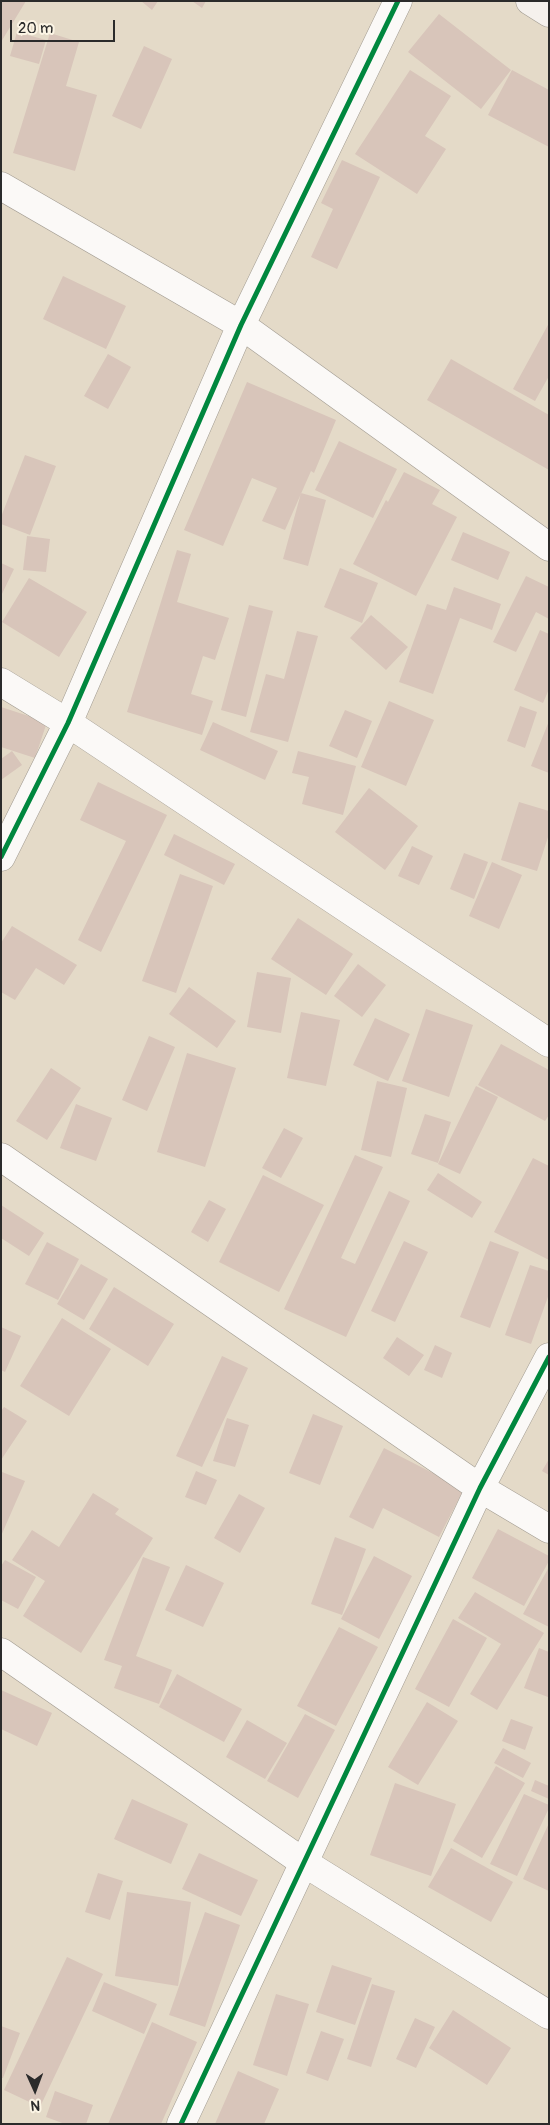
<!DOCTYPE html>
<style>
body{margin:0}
#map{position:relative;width:550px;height:2125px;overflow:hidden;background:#e4dac8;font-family:Pangolin,sans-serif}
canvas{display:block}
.frame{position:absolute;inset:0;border:2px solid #2b2b2b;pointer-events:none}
.north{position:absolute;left:10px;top:2065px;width:50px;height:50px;-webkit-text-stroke:4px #fcf5e5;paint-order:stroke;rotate:178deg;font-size:14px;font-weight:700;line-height:20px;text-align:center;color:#2b2b2b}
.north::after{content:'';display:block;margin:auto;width:18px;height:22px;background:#2b2b2b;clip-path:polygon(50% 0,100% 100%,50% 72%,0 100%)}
.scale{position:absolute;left:10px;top:20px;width:105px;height:22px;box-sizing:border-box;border:2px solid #2b2b2b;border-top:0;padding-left:6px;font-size:15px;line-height:18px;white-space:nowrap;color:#2b2b2b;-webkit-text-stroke:4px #fcf5e5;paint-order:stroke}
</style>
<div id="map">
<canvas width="550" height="2125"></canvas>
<div class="frame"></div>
<div class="north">N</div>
<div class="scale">20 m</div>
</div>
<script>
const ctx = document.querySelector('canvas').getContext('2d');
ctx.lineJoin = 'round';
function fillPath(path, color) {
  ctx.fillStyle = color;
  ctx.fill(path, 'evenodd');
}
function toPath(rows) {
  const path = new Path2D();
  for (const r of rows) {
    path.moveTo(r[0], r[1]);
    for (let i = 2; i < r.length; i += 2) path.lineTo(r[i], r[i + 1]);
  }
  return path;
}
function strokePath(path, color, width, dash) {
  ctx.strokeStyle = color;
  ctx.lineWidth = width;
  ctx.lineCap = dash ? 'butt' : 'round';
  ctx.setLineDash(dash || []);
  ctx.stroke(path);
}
fillPath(toPath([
 [1,1,26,1,1,42],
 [141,1,158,1,152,10],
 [192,1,206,1,202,8],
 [439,14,511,70,481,109,408,52],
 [17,32,46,40,39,64,10,56],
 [50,33,79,42,66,86,97,95,75,171,13,153],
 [144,46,172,59,141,129,112,116],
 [410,70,451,96,425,136,446,149,417,194,355,154],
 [512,70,549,90,549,147,488,115],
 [342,160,380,177,337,269,311,257,333,209,321,203],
 [63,276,126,306,106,349,43,319],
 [549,323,549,376,535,401,513,389],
 [108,354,131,367,108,409,84,396],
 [451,359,549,415,549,470,427,400],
 [247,382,336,420,314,473,311,471,285,530,262,521,277,488,252,478,223,546,184,530],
 [339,441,397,469,373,518,315,490],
 [25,455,56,466,30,535,1,524,1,517],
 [404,472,440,490,432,504,457,517,416,596,353,564,386,500,388,502],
 [301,493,326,500,308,566,283,559],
 [463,532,510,552,498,580,451,560],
 [27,536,50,539,46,572,23,570],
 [177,550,191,554,177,602,229,618,215,660,203,656,191,694,213,701,202,735,127,712],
 [1,563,14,569,1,596],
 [340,568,378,583,362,623,324,607],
 [526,576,549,587,549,619,536,612,516,652,493,642],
 [29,578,87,612,59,657,2,622],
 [454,587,501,604,492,630,460,618,433,694,399,682,427,604,446,610],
 [249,605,273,611,246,717,221,710],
 [371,615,408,647,386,670,350,638],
 [540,630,549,634,549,689,543,703,514,690],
 [297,631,318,636,288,742,250,732,266,674,284,679],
 [389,701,434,720,406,786,361,767],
 [520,706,537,712,525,748,507,741],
 [1,707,47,722,35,758,1,747],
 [345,710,372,721,357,758,329,746],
 [549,721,549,773,531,766],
 [213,722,278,751,265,780,200,750],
 [12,751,22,765,1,780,1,759],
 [298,751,356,766,343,815,302,804,309,777,292,773],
 [98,782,167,815,101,952,78,940,126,841,80,820],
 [369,788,418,826,385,870,335,832],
 [519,802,549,811,549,834,537,871,501,860],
 [174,834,235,864,224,885,164,855],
 [412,846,433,856,419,885,398,876],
 [464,853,488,862,474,899,450,889],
 [492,862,522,875,499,929,469,916],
 [180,874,213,886,176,993,142,981],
 [298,918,353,954,326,995,271,959],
 [12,926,77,965,64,985,36,968,15,1000,1,992,1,943],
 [358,964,386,985,362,1017,334,996],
 [257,972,291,978,281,1033,247,1027],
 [189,987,236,1021,217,1048,169,1014],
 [426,1009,473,1025,449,1097,402,1081],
 [301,1012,340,1020,326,1086,287,1078],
 [375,1018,410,1034,388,1081,353,1065],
 [149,1036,175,1047,147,1111,122,1100],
 [501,1044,549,1070,549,1115,545,1121,478,1085],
 [187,1053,236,1068,205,1167,157,1152],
 [51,1068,81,1088,47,1140,16,1121],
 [377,1081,407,1088,391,1157,361,1150],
 [476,1086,498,1097,460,1174,438,1164],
 [76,1104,112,1118,96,1161,60,1148],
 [425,1114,451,1122,438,1163,411,1154],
 [284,1128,303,1138,281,1178,262,1168],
 [355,1155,383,1167,341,1258,355,1264,389,1191,410,1201,346,1337,284,1309],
 [533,1158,549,1166,549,1260,494,1232],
 [438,1173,482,1202,472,1218,427,1190],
 [263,1175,324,1205,279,1292,219,1262],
 [209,1200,226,1209,208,1242,191,1232],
 [1,1205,44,1233,29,1256,1,1238],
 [404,1241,428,1252,395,1322,371,1311],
 [490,1241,519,1252,490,1328,460,1317],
 [47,1242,79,1259,58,1300,25,1284],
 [81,1264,108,1279,84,1320,57,1304],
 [530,1265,549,1271,549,1294,531,1344,505,1335],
 [114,1287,174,1324,148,1366,89,1329],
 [62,1318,111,1349,69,1416,20,1386],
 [1,1327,21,1336,5,1372,1,1370],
 [397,1337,424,1355,409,1376,383,1358],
 [435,1345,452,1353,442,1378,424,1370],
 [222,1356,248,1368,202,1467,176,1456],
 [4,1407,27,1421,1,1460,1,1411],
 [313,1414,343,1426,320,1485,289,1473],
 [227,1418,249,1425,235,1467,213,1461],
 [384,1448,464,1489,439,1537,383,1508,373,1529,349,1517],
 [549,1459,549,1475,542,1471],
 [196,1471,217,1480,206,1505,185,1497],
 [2,1472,25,1481,1,1536,1,1474],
 [93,1493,119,1509,115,1514,153,1538,81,1653,23,1616,45,1581,12,1560,32,1530,59,1547],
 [239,1494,265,1508,240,1553,214,1538],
 [498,1529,549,1556,549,1561,524,1606,472,1578],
 [335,1537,366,1549,342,1615,311,1604],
 [374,1556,412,1576,379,1639,341,1619],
 [143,1557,170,1567,136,1656,172,1670,159,1704,114,1688,122,1666,104,1660],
 [5,1560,36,1577,18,1609,1,1600,1,1566],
 [186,1565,224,1583,203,1627,165,1610],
 [549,1567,549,1627,523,1614],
 [475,1592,544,1633,497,1710,470,1694,501,1644,458,1618],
 [453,1619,487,1638,449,1707,415,1689],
 [339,1627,378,1647,336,1726,297,1706],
 [539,1648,549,1652,548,1697,524,1688],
 [177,1674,242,1709,224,1742,159,1707],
 [1,1690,52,1713,37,1746,1,1729],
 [427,1702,458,1721,418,1785,388,1767],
 [305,1714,335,1730,298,1798,267,1781],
 [511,1719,533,1727,525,1750,502,1741],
 [247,1720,287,1743,265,1779,226,1757],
 [503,1748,531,1763,523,1778,494,1763],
 [496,1766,525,1783,482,1858,453,1841],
 [535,1780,549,1786,549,1799,531,1791],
 [395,1783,456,1804,431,1876,370,1855],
 [524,1794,549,1805,549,1808,517,1876,490,1864],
 [132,1799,188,1824,171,1864,114,1839],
 [549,1823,549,1891,523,1879],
 [451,1848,513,1882,491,1922,428,1887],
 [199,1853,258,1880,241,1916,182,1889],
 [98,1873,123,1881,110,1920,85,1912],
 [127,1892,191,1902,178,1986,115,1976],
 [205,1912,240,1925,205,2027,169,2015],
 [67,1957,103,1974,40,2107,4,2090],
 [332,1965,372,1978,355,2025,316,2012],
 [104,1982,157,2004,144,2034,92,2011],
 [372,1984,395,1991,371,2067,347,2059],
 [276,1994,309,2004,287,2076,253,2065],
 [453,2010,511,2048,487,2085,429,2048],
 [415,2018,435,2027,416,2068,396,2059],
 [152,2022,197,2042,161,2124,108,2124],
 [1,2026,20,2033,3,2078,1,2078],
 [321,2031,344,2039,328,2081,306,2073],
 [238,2071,279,2089,264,2124,215,2124],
 [55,2091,93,2105,86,2124,65,2124,46,2117]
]), '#d8c5ba');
const street = toPath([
 [1,186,241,325,549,547],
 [1,682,68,723,549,1043],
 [1,857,68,723,241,325,398,1],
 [1,1157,480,1488,549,1529],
 [1,1652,303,1862,549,2015],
 [181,2124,480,1488,549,1357]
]);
const secondary = toPath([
 [530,1,549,13]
]);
strokePath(street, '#a19b91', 29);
strokePath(secondary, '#a19b91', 29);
strokePath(street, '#fbf9f7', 28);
strokePath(secondary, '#f5f1ed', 28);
strokePath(toPath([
 [1,857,68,723,241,325,398,1],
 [181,2124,480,1488,549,1357]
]), '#00873e', 5);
</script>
